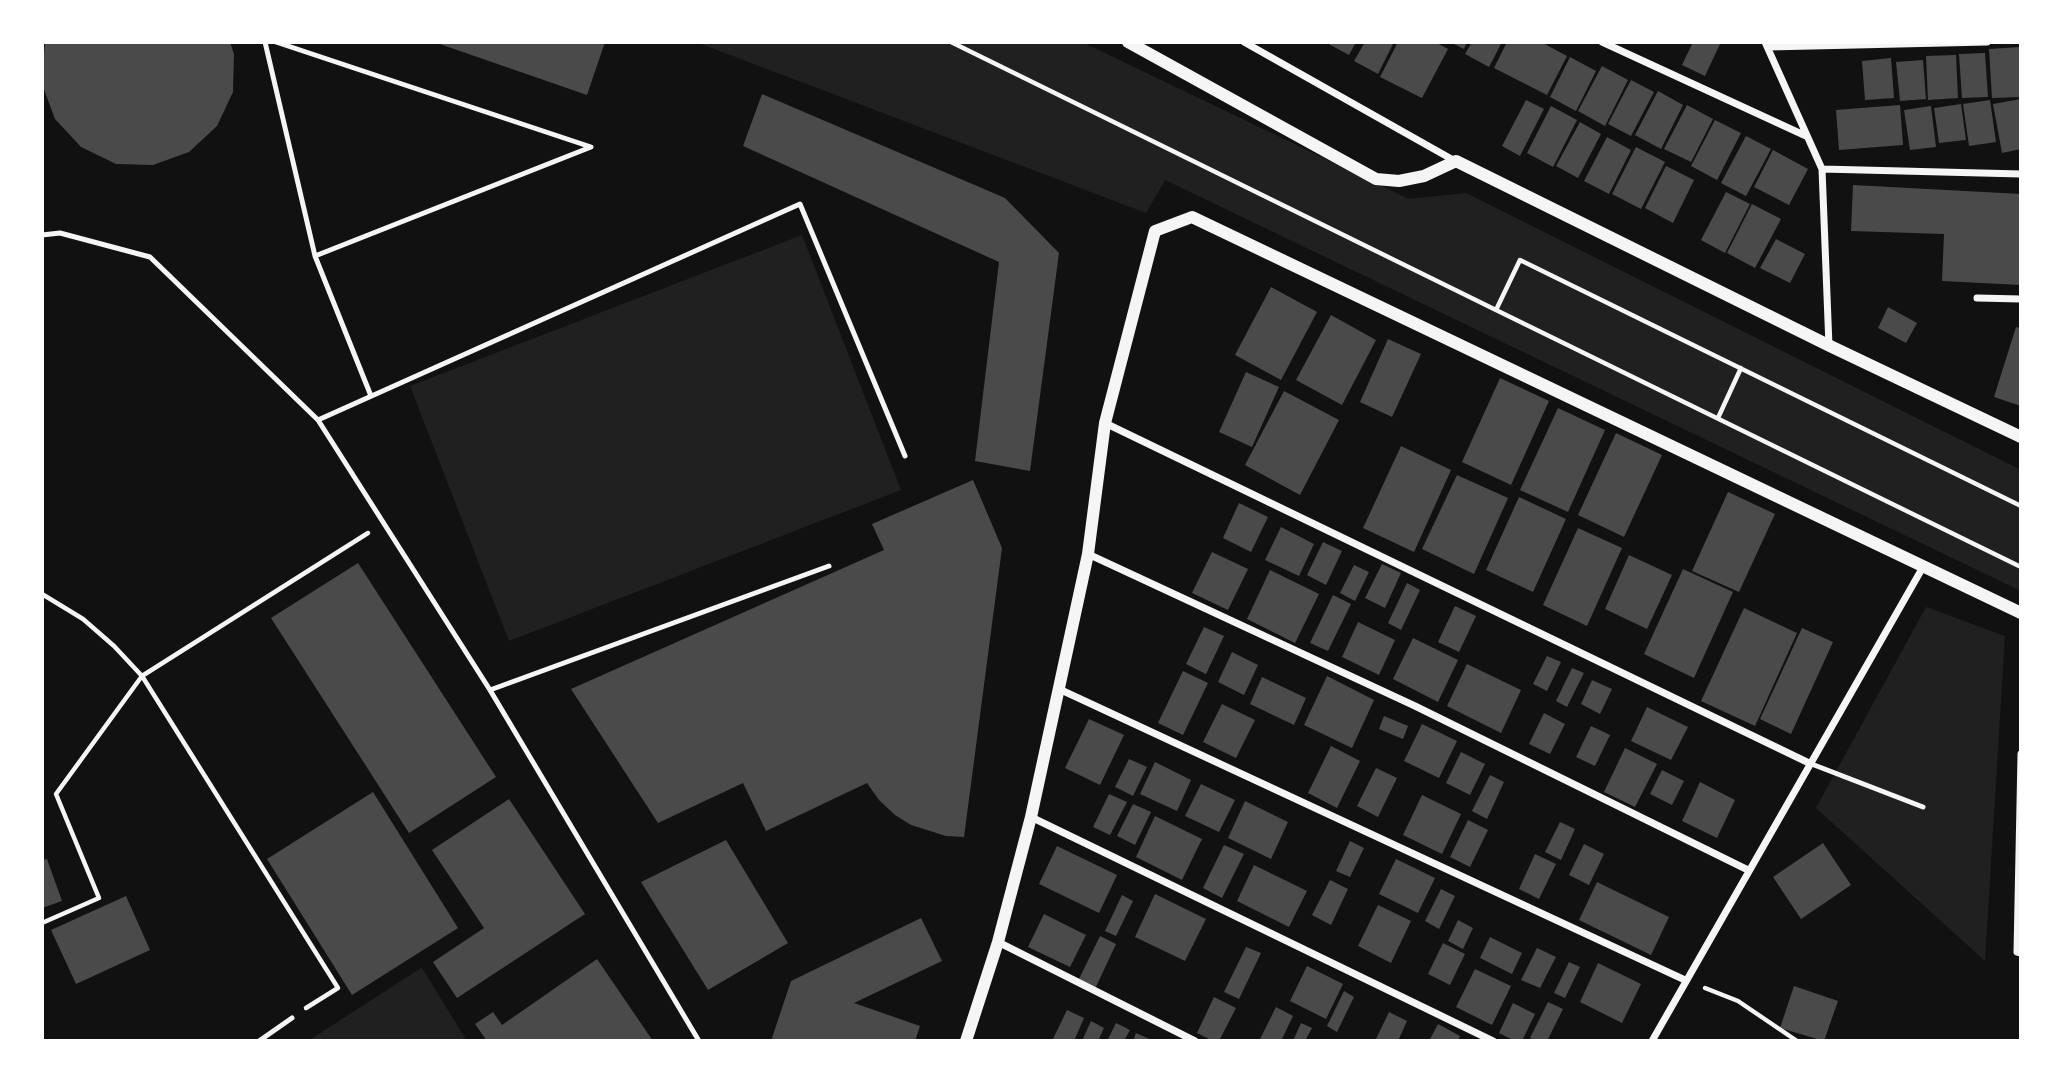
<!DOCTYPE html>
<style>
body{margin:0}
#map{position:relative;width:2063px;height:1083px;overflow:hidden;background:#111;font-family:"Work Sans",sans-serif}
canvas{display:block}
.frame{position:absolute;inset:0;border:44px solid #fff;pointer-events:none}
</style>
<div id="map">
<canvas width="2063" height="1083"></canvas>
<div class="frame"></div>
</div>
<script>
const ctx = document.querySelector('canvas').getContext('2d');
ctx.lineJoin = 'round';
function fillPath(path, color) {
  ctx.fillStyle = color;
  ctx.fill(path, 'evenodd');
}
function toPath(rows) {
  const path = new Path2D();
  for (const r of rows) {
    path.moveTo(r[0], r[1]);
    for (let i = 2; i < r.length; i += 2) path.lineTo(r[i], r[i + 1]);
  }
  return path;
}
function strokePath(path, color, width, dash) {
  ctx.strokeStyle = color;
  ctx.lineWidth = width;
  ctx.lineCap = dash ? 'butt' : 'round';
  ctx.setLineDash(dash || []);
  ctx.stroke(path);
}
fillPath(toPath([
 [696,42,1082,42,1409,199,1466,193,2021,470,2021,591,1165,180,1146,213],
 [802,235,901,490,509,641,410,386],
 [1926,607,2005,636,1985,961,1816,808],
 [422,968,467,1041,308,1041,421,968]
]), '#202020');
fillPath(toPath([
 [45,42,230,42,234,54,233,92,217,126,189,152,153,165,116,164,81,147,55,119,42,84],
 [434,42,605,42,587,95],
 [1325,42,1356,42,1349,55],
 [1365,42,1394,42,1378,74,1354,61],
 [1398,42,1435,42,1448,49,1422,98,1380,77],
 [1450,42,1467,42,1464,49],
 [1472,42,1502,42,1489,67,1465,54],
 [1507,42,1541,42,1567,56,1547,95,1494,68],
 [1693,42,1721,42,1705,76,1682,65],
 [2020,47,2021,97,1992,98,1989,49],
 [1985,53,1988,97,1962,98,1959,54],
 [1956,55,1958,98,1928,100,1926,56],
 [1570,57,1596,71,1576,111,1550,97],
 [1891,58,1894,98,1865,100,1862,61],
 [1923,60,1926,99,1900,101,1896,62],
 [1602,66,1628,80,1605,126,1578,111],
 [1631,80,1654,92,1631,136,1608,124],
 [1658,91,1683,105,1661,149,1635,135],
 [762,94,1005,198,1059,253,1030,471,975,461,999,262,743,146],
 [2021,99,2021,149,2002,153,1993,104],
 [1526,100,1544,109,1520,156,1502,146],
 [1990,100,1996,142,1969,146,1963,104],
 [1961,104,1966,140,1939,143,1934,108],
 [1687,105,1713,119,1691,162,1664,149],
 [1900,105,1903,145,1839,150,1836,110],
 [1551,106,1577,120,1553,167,1527,153],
 [1931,106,1936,147,1910,150,1904,110],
 [1715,120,1741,133,1717,180,1691,166],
 [1580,122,1601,134,1578,178,1556,166],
 [1746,136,1771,149,1746,196,1721,183],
 [1607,137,1631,150,1609,194,1584,181],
 [1636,147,1665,162,1641,209,1612,194],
 [1773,150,1808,169,1789,205,1754,187],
 [1666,166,1694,180,1673,223,1645,208],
 [1853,185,2021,194,2021,285,1942,281,1944,234,1851,231],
 [1726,192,1750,204,1725,253,1701,240],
 [1752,204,1781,219,1755,268,1727,253],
 [1776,239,1805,254,1790,283,1760,268],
 [1271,287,1317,312,1281,380,1235,355],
 [1888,307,1917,323,1906,343,1878,328],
 [1331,315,1376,340,1342,405,1296,380],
 [2016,327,2021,328,2021,406,1994,397],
 [1388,339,1421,354,1392,417,1360,402],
 [1246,372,1279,387,1252,447,1219,432],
 [1500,378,1549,401,1511,485,1462,462],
 [1284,391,1339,420,1300,495,1245,465],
 [1558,408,1605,430,1568,512,1520,490],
 [1616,433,1662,455,1624,537,1578,515],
 [1401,446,1451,470,1414,552,1363,528],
 [1457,475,1508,498,1474,574,1422,549],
 [973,480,1002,548,964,837,946,836,911,825,895,815,879,800,867,783,766,831,743,783,658,823,571,689,884,550,872,524],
 [1728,492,1775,514,1739,592,1692,571],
 [1519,497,1566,519,1533,592,1486,570],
 [1239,503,1268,517,1251,552,1223,538],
 [1281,527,1314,544,1299,576,1265,560],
 [1578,528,1622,548,1587,626,1543,605],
 [1323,542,1342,551,1326,585,1307,575],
 [1212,552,1248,569,1228,610,1192,593],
 [1629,555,1672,575,1647,629,1605,609],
 [358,563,496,777,409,833,271,618],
 [1382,564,1401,573,1385,608,1365,598],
 [1354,565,1369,572,1355,601,1340,593],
 [1683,569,1733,592,1694,678,1644,654],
 [1270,570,1319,594,1295,643,1247,619],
 [1407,583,1420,590,1401,630,1388,623],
 [1333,595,1351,604,1328,651,1310,643],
 [1455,606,1476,616,1459,652,1438,642],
 [1744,608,1797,633,1755,726,1701,701],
 [1358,622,1395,640,1379,675,1342,657],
 [1204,627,1224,636,1206,674,1186,664],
 [1802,628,1833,642,1791,734,1760,719],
 [1413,638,1458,660,1438,702,1393,679],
 [1232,652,1258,665,1244,695,1218,682],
 [1547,656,1561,662,1547,691,1533,684],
 [1467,664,1521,690,1501,733,1447,706],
 [1572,668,1584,673,1567,707,1556,701],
 [1183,671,1208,683,1183,735,1158,723],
 [1327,676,1374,700,1352,748,1304,725],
 [1262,677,1306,698,1294,725,1250,704],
 [1592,680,1612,689,1600,714,1581,704],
 [1222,704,1255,720,1236,758,1203,742],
 [1647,707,1688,727,1671,760,1631,741],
 [1544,713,1565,724,1550,754,1529,744],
 [1384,716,1408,726,1403,739,1379,729],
 [1089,719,1124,735,1100,785,1065,768],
 [1422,724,1457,741,1439,778,1404,761],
 [1591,726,1610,735,1595,766,1576,757],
 [1331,746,1360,761,1337,808,1308,793],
 [1625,748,1657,764,1635,807,1604,792],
 [1461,752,1485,764,1470,795,1446,783],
 [1129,759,1147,767,1133,796,1115,787],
 [1155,762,1191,780,1177,811,1140,794],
 [1376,768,1397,778,1378,817,1357,806],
 [1662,770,1684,781,1672,805,1650,794],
 [1490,775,1504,782,1487,819,1472,811],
 [1700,782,1735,800,1717,838,1682,821],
 [1201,784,1235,800,1219,832,1185,816],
 [373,792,458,928,352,995,267,859],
 [1109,794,1127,802,1110,835,1093,827],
 [1422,795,1461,814,1442,854,1403,835],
 [509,799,585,914,457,998,433,962,484,928,432,850],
 [1245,801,1288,822,1271,859,1228,838],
 [1133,804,1151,812,1135,845,1117,836],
 [1155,816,1202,839,1182,880,1136,857],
 [1468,820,1488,830,1470,867,1450,857],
 [1560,822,1575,829,1561,860,1545,852],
 [726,840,788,943,708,990,641,882],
 [1350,841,1364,848,1350,877,1336,871],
 [1823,843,1851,885,1801,919,1773,877],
 [1584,844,1604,854,1589,885,1569,875],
 [1224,845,1244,854,1222,898,1203,888],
 [1057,846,1117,875,1099,913,1039,884],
 [1535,854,1556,864,1539,899,1519,889],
 [47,859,62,901,42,908,42,860],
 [1396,859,1435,878,1418,913,1379,894],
 [1254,865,1307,891,1289,927,1237,901],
 [1330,880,1348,889,1331,925,1312,915],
 [1597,882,1669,917,1651,955,1579,920],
 [1441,889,1455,896,1439,929,1425,921],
 [1155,894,1206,919,1185,961,1135,937],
 [1122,895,1133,901,1116,936,1105,931],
 [126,896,150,950,76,984,51,930],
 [1378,905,1411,921,1391,963,1358,946],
 [1044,914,1086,935,1070,967,1028,947],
 [921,918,942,961,854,1003,920,1026,915,1041,771,1041,791,981],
 [1458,920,1473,928,1463,949,1448,941],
 [1100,936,1116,944,1095,989,1078,981],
 [1490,937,1522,953,1512,974,1480,958],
 [1443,943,1465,954,1450,985,1428,974],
 [1246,947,1261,953,1239,999,1224,992],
 [1537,948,1556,957,1540,988,1521,980],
 [597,959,653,1041,487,1041,475,1024,493,1012,502,1025],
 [1569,962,1580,967,1565,998,1554,993],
 [1598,963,1641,984,1622,1023,1580,1002],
 [1307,966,1343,984,1326,1019,1290,1001],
 [1475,969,1511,986,1492,1025,1456,1007],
 [1794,986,1838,1001,1824,1041,1780,1028],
 [1344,991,1354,997,1337,1032,1327,1026],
 [1214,997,1236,1008,1219,1041,1213,1041,1197,1033],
 [1548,1002,1563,1009,1547,1041,1536,1041,1530,1038],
 [1513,1003,1535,1014,1522,1041,1515,1041,1499,1033],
 [1276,1007,1293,1016,1281,1041,1259,1041],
 [1067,1010,1084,1018,1074,1041,1052,1041],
 [1389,1012,1407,1021,1398,1041,1375,1041],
 [1091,1021,1104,1028,1098,1041,1082,1041],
 [1116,1023,1130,1030,1124,1041,1107,1041],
 [1301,1023,1312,1028,1305,1041,1293,1041],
 [1438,1024,1460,1036,1458,1041,1429,1041],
 [1136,1033,1154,1041,1133,1041]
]), '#4a4a4a');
strokePath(toPath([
 [951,42,1496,310],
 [1718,418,1741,368],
 [2021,506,1520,260,1496,310,2021,567],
 [42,594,83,619,114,646,142,676,56,794,99,898,42,923],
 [1705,988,1738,1001,1797,1041],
 [306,1008,338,988,142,676,368,533]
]), '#f5f5f5', 4.5);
strokePath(toPath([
 [265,42,315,256,371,396],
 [276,42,591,147,315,256],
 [42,235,60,233,150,257,318,420,490,690,699,1041],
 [318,420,800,204,905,456],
 [490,690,829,566],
 [1809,763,1923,807],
 [259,1041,292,1018]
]), '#f5f5f5', 5);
strokePath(toPath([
 [1244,42,1455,161],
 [1602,42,1806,136],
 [1765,42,1822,169,1829,346],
 [1768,47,1987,42],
 [1822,169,2021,174],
 [1977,298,2021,299],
 [1105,423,1809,763],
 [1088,554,1415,706,1748,870],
 [1059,689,1685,980],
 [2021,754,2017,952,2021,953],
 [1031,817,1493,1041],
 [998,942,1195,1041],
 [1652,1041,1923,567]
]), '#f5f5f5', 7);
strokePath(toPath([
 [1128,42,1376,179,1399,181,1424,176,1456,161,1830,346,2021,437],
 [966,1041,998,942,1031,817,1088,554,1105,423,1155,231,1192,217,2021,613]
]), '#f5f5f5', 12);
</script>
